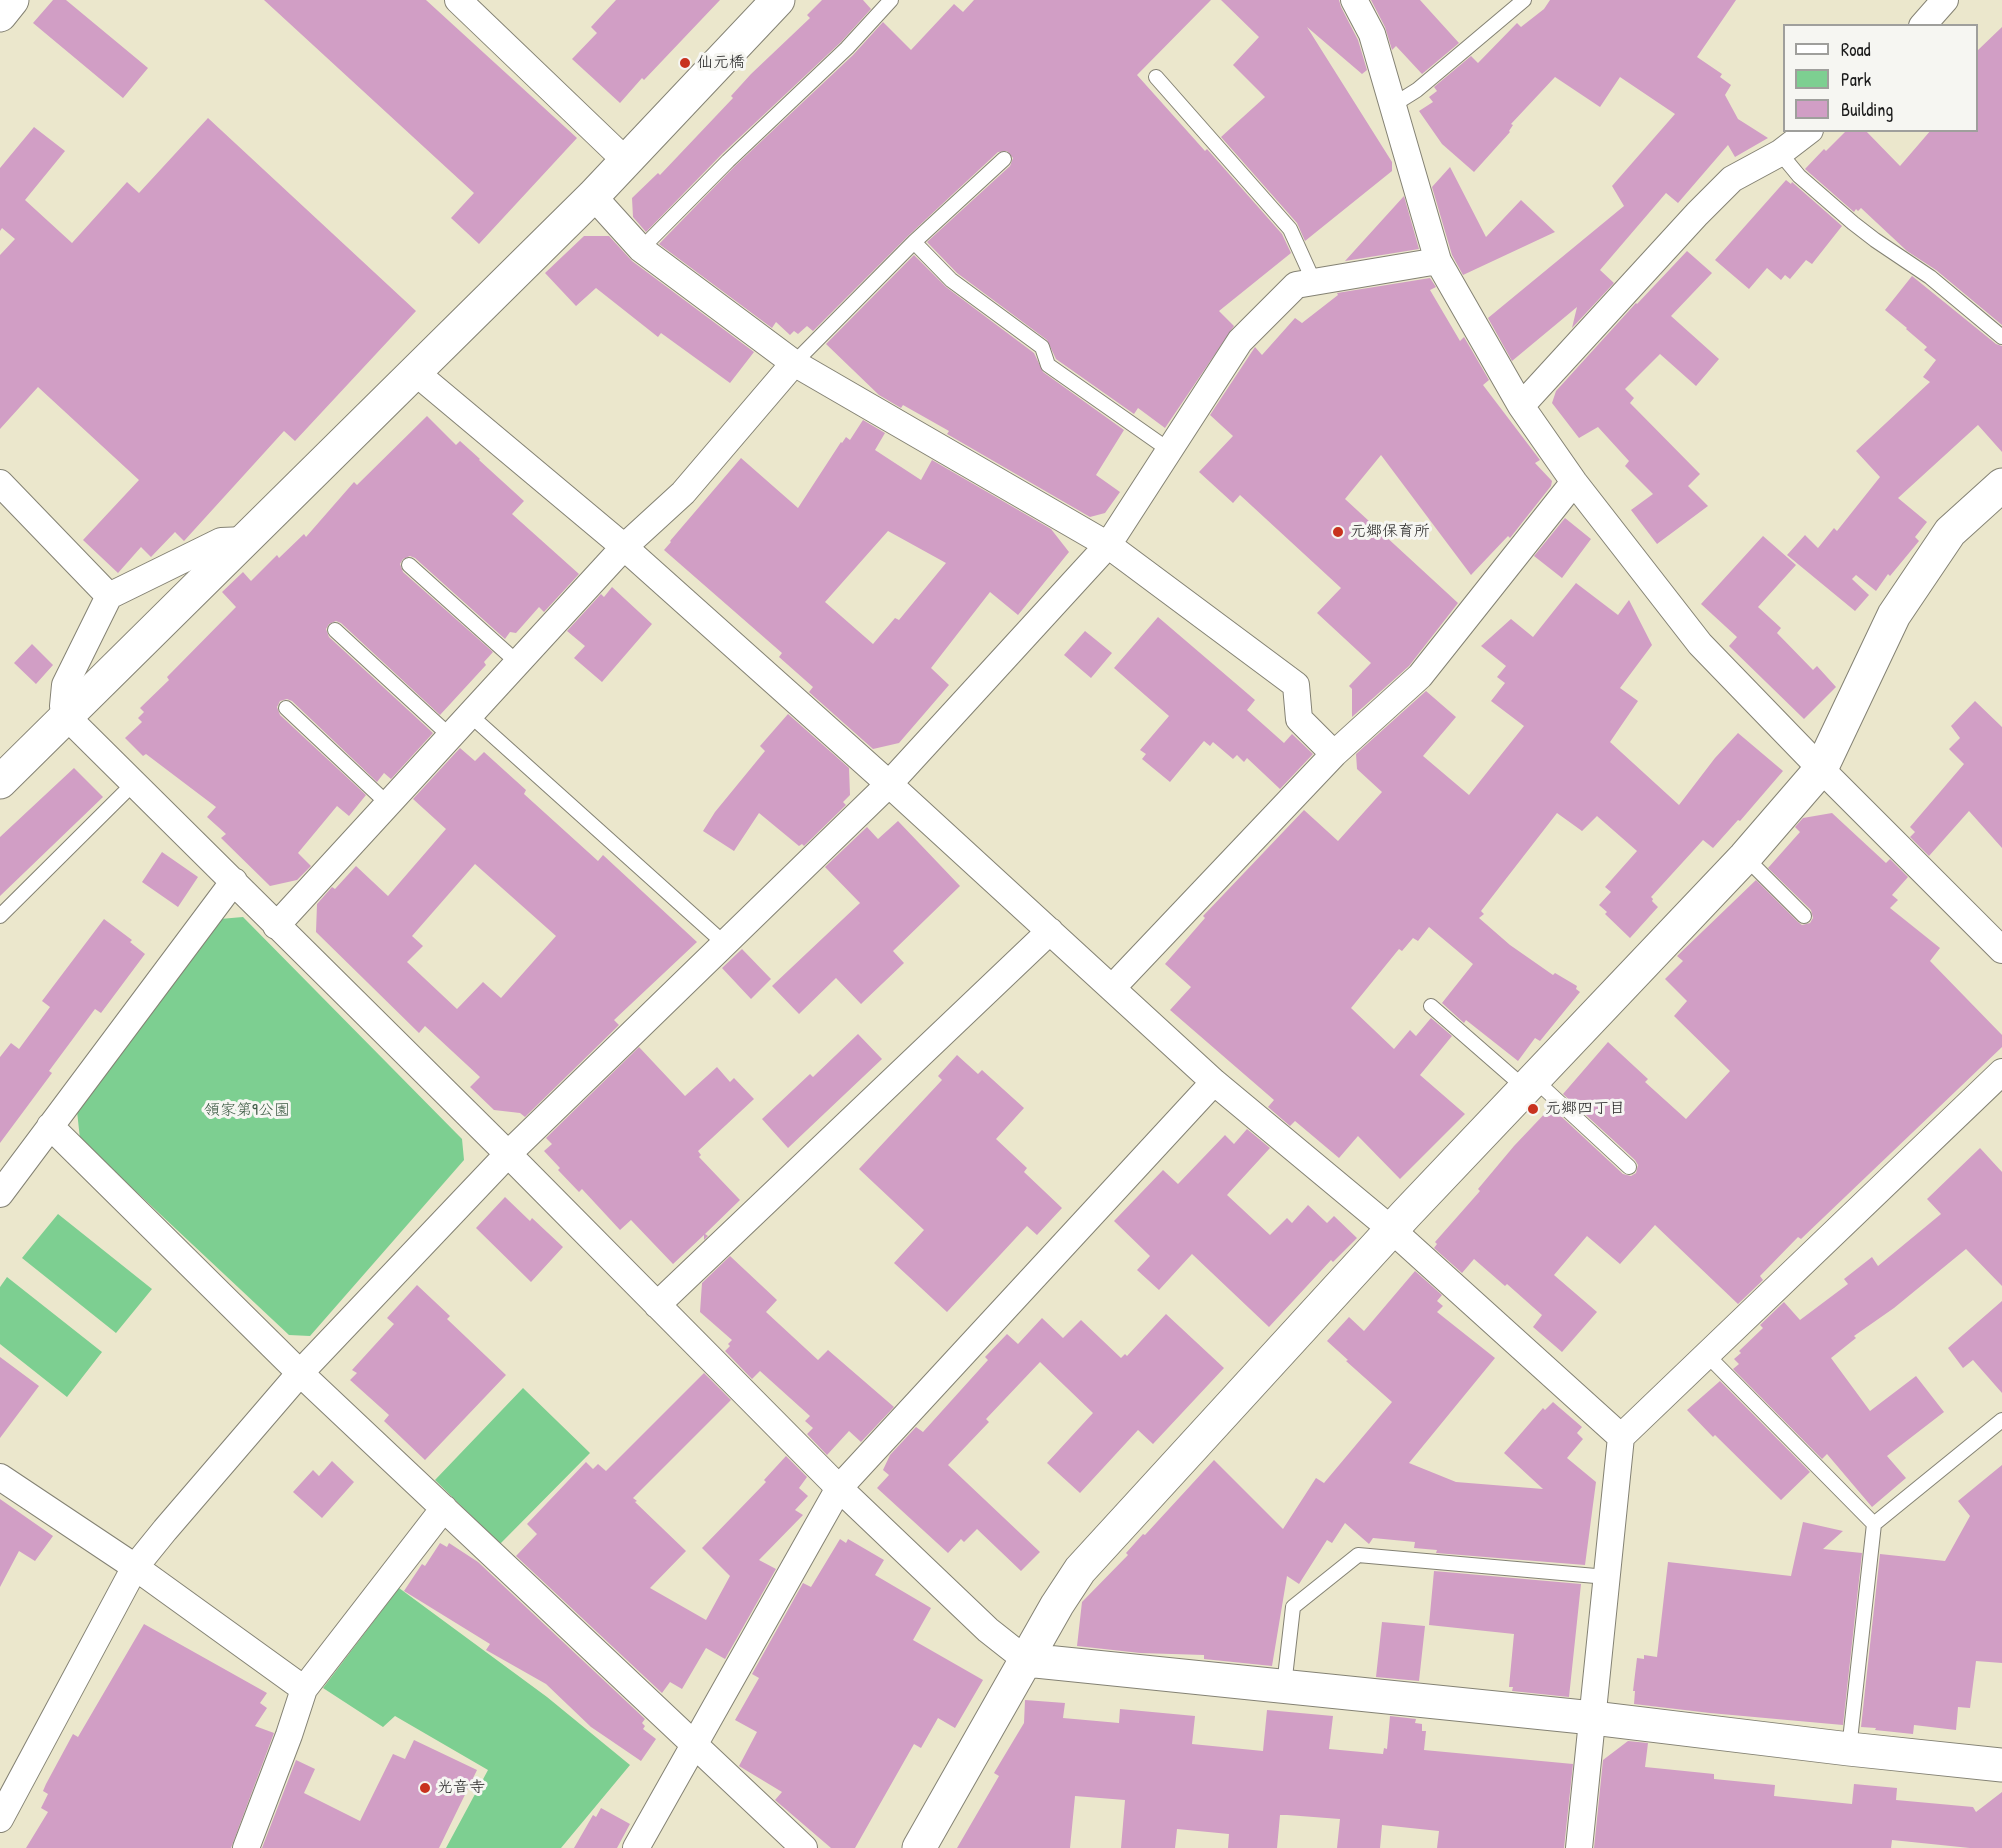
<!DOCTYPE html>
<meta charset="utf-8">
<style>
body{margin:0}
#map{position:relative;width:2002px;height:1848px;overflow:hidden;background:#ebe7cc;font-family:"Patrick Hand",sans-serif}
canvas{display:block}
.legend{position:absolute;left:1783px;top:24px;width:195px;height:108px;box-sizing:border-box;background:#f6f6f2;border:2px solid #9f9f9c;margin:0;padding:8px 10px;list-style:none;font-size:18px;color:#1c1c1c}
.legend li{display:flex;align-items:center;gap:12px;height:30px}
.legend b{width:30px;border:2px solid #9f9f9c}
</style>
<div id="map">
<canvas width="2002" height="1848"></canvas>
<ul class="legend">
<li><b style="height:8px;background:#fff"></b>Road</li>
<li><b style="height:16px;background:#7dcf91"></b>Park</li>
<li><b style="height:16px;background:#d19ec5"></b>Building</li>
</ul>
</div>
<script>
const ctx = document.querySelector('canvas').getContext('2d');
ctx.lineJoin = 'round';
function fillPath(path, color) {
  ctx.fillStyle = color;
  ctx.fill(path, 'evenodd');
}
function toPath(rows) {
  const path = new Path2D();
  for (const r of rows) {
    path.moveTo(r[0], r[1]);
    for (let i = 2; i < r.length; i += 2) path.lineTo(r[i], r[i + 1]);
  }
  return path;
}
function strokePath(path, color, width, dash) {
  ctx.strokeStyle = color;
  ctx.lineWidth = width;
  ctx.lineCap = dash ? 'butt' : 'round';
  ctx.setLineDash(dash || []);
  ctx.stroke(path);
}
function drawText(font, color, halo, rows, align = 'center') {
  ctx.font = font + ' "Patrick Hand","Klee One",sans-serif';
  ctx.lineWidth = 6;
  ctx.setLineDash([]);
  ctx.textBaseline = 'middle';
  ctx.strokeStyle = halo;
  ctx.fillStyle = color;
  for (const [text, x, y, turn = 0] of rows) {
    ctx.save();
    ctx.translate(x, y);
    ctx.rotate((+turn || 0) * Math.PI / 180);
    ctx.textAlign = isNaN(turn) ? turn : align;
    if (halo) ctx.strokeText(text, 0, 0);
    ctx.fillText(text, 0, 0);
    ctx.restore();
  }
}
fillPath(toPath([
 [243,917,462,1139,464,1160,310,1336,289,1335,80,1139,77,1111,220,919],
 [58,1214,152,1289,116,1333,22,1258],
 [7,1277,102,1352,67,1397,0,1344,0,1287],
 [523,1388,590,1453,500,1544,435,1480],
 [399,1588,547,1697,630,1765,561,1848,446,1848,488,1770,395,1716,383,1727,323,1688]
]), '#7dcf91');
fillPath(toPath([
 [53,0,66,0,148,68,123,98,33,23],
 [264,0,426,0,577,138,479,244,451,218,474,193],
 [616,0,720,0,644,80,642,78,620,103,572,59,597,33,591,27],
 [822,0,863,0,871,9,841,42,722,154,646,232,633,217,632,198,658,173,660,175,733,98,731,96,751,74,810,18,807,15],
 [974,0,1211,0,1137,75,1205,151,1207,149,1282,234,1291,253,1219,311,1234,326,1165,428,1138,408,1134,414,1056,359,1047,340,957,273,927,242,1010,166,1013,158,1007,151,998,152,908,236,813,331,807,326,798,334,794,331,790,335,776,322,772,328,659,244,734,167,853,55,883,22,911,50,954,4,963,12],
 [1221,0,1339,0,1341,7,1358,40,1367,70,1362,74,1307,27,1392,162,1392,171,1305,241,1297,223,1221,137,1265,97,1233,65,1259,37],
 [1371,0,1420,0,1459,43,1422,74,1396,46,1392,50,1385,27],
 [1550,0,1736,0,1697,57,1722,74,1720,77,1731,85,1725,95,1738,119,1768,138,1735,157,1728,145,1678,203,1666,193,1600,270,1614,283,1572,328,1577,307,1512,361,1488,318,1624,206,1612,186,1675,114,1620,77,1600,107,1555,77,1511,124,1513,125,1509,131,1510,132,1474,172,1442,144,1419,111,1433,102,1429,97,1437,91,1434,87,1471,56,1478,63,1517,23,1521,27,1544,9],
 [2002,27,2002,325,1936,270,1907,251,1861,208,1858,211,1856,209,1854,212,1805,169,1824,149,1826,151,1847,130,1865,130,1900,166,1931,130,1977,130,1977,51],
 [208,118,416,311,295,441,284,431,184,541,175,532,151,557,141,547,118,573,83,540,139,480,38,387,0,429,0,255,15,239,2,228,0,231,0,168,34,127,65,151,25,200,72,243,127,182,139,193],
 [1450,167,1486,237,1521,200,1555,232,1463,275,1452,255,1432,187],
 [1786,180,1791,184,1792,182,1842,226,1812,264,1806,260,1790,279,1785,275,1781,280,1767,268,1749,289,1715,260],
 [1404,196,1419,249,1345,261],
 [584,236,609,236,632,261,754,352,730,383,661,333,658,337,596,288,576,306,545,273],
 [1687,251,1712,273,1671,316,1719,359,1696,386,1660,354,1625,389,1634,398,1630,403,1700,474,1688,486,1708,506,1657,544,1631,510,1653,494,1625,466,1629,461,1598,427,1579,438,1552,403,1556,391,1636,303,1637,304],
 [914,255,946,287,1034,353,1043,372,1124,430,1096,475,1120,492,1105,513,1090,517,947,434,949,431,903,405,901,408,879,395,826,344],
 [1912,276,1996,344,2002,346,2002,452,1978,425,1898,498,1927,522,1915,537,1919,541,1890,576,1888,574,1876,591,1856,575,1852,579,1869,595,1855,611,1787,555,1805,535,1818,548,1834,528,1837,531,1880,477,1856,451,1930,382,1923,377,1936,360,1924,350,1927,347,1906,329,1907,328,1885,310],
 [1430,278,1436,287,1430,290,1460,341,1464,337,1489,380,1483,385,1540,460,1535,463,1552,481,1551,486,1510,538,1508,536,1471,575,1381,455,1345,499,1458,603,1409,666,1352,717,1352,689,1349,686,1371,663,1317,613,1341,588,1240,495,1233,503,1199,472,1233,436,1210,415,1255,347,1262,355,1295,318,1302,323,1338,295,1337,293],
 [427,416,456,445,460,441,480,459,479,460,524,501,512,514,579,574,544,612,539,607,516,633,510,632,505,639,415,558,410,556,403,559,400,564,403,572,493,652,484,662,486,665,440,715,341,623,336,621,329,624,326,629,329,637,433,733,391,779,384,773,377,782,292,701,287,699,280,701,277,707,280,715,366,795,349,816,337,806,298,853,311,866,297,880,270,886,221,838,226,834,207,817,216,807,146,754,143,756,125,738,142,722,138,718,144,712,140,708,169,680,167,677,236,607,222,592,243,572,251,581,277,555,279,558,304,534,306,537,354,482,357,485],
 [863,420,885,433,875,450,921,480,932,460,1051,529,1069,552,1018,615,990,592,931,668,949,685,899,743,873,749,809,692,813,687,779,657,782,653,664,550,671,542,670,541,741,458,798,508,841,442,842,443,846,437,850,440],
 [888,531,946,563,899,620,895,618,873,644,825,602],
 [1565,518,1591,539,1562,578,1534,556],
 [1763,536,1796,565,1758,607,1781,628,1777,633,1813,670,1817,666,1836,687,1804,719,1729,646,1737,637,1701,604],
 [1576,583,1618,615,1629,600,1652,645,1620,688,1638,701,1610,742,1679,805,1715,758,1738,733,1783,771,1740,821,1738,820,1713,848,1703,840,1651,897,1653,899,1652,901,1658,907,1630,938,1605,914,1607,912,1599,905,1611,892,1605,887,1637,851,1597,816,1582,831,1557,813,1481,911,1484,914,1479,918,1510,945,1553,975,1555,973,1577,986,1576,989,1580,992,1540,1041,1535,1038,1518,1061,1466,1020,1464,1023,1442,1003,1473,964,1429,927,1418,941,1413,938,1402,951,1399,949,1351,1008,1394,1049,1410,1030,1416,1036,1431,1018,1452,1036,1420,1075,1465,1114,1400,1179,1358,1136,1339,1158,1295,1121,1290,1126,1268,1107,1274,1100,1170,1010,1191,987,1165,964,1205,918,1203,916,1304,810,1338,841,1382,792,1357,769,1356,754,1426,691,1456,717,1423,756,1469,795,1524,726,1491,701,1505,683,1497,677,1506,666,1481,646,1511,619,1533,637],
 [612,587,652,624,602,682,574,658,585,646,567,631,601,594,604,597],
 [1158,617,1255,700,1247,710,1284,743,1292,734,1313,754,1280,789,1247,758,1244,762,1237,755,1233,759,1213,742,1210,746,1204,741,1170,782,1142,759,1146,754,1140,750,1169,716,1114,668],
 [1085,631,1112,653,1091,678,1064,655],
 [32,644,53,665,36,684,14,663],
 [1975,701,2002,727,2002,848,1969,811,1929,856,1910,837,1915,832,1910,827,1964,764,1949,749,1960,738,1951,726],
 [788,714,849,768,850,795,843,802,846,805,804,846,802,844,799,846,759,813,734,851,703,831,715,812,765,751,760,746],
 [460,748,475,761,484,752,526,790,524,794,598,861,603,855,697,942,614,1020,619,1025,525,1117,520,1113,494,1110,470,1087,480,1077,425,1026,419,1033,316,932,317,904,332,887,335,889,356,866,388,896,446,829,413,799],
 [475,864,556,936,501,998,483,982,457,1009,407,962,423,946,412,936],
 [74,768,103,797,0,896,0,837],
 [1832,813,1886,863,1890,859,1908,877,1892,895,1898,900,1890,908,1940,948,1930,961,2002,1035,2002,1047,1801,1239,1798,1237,1760,1276,1763,1280,1738,1304,1655,1225,1620,1264,1587,1236,1554,1275,1597,1312,1562,1352,1533,1327,1542,1315,1507,1284,1505,1286,1474,1259,1462,1273,1434,1248,1437,1244,1435,1242,1480,1191,1478,1189,1514,1146,1551,1107,1623,1174,1631,1176,1636,1173,1638,1165,1635,1160,1563,1094,1608,1042,1648,1079,1645,1082,1686,1119,1730,1071,1674,1016,1687,1001,1665,979,1683,961,1677,956,1756,880,1798,922,1802,925,1810,923,1813,918,1811,910,1768,868,1800,832,1795,827,1803,818],
 [898,821,960,886,893,951,904,963,861,1004,836,978,799,1014,772,986,860,903,825,867,867,827,878,839],
 [162,852,198,877,178,907,142,882],
 [104,919,132,940,130,942,145,954,101,1013,95,1009,49,1071,52,1073,0,1143,0,1057,11,1043,19,1049,50,1007,42,1001],
 [742,949,771,979,751,999,722,968],
 [858,1034,882,1059,788,1148,762,1119,810,1074,813,1077],
 [639,1047,685,1096,717,1067,730,1082,734,1078,754,1099,698,1151,701,1155,699,1157,740,1200,705,1234,708,1236,704,1240,704,1235,673,1264,631,1220,620,1230,582,1189,579,1192,558,1170,560,1168,544,1151,552,1144,546,1138],
 [957,1055,978,1074,982,1070,1024,1108,996,1139,1027,1168,1024,1172,1062,1208,1037,1235,1027,1226,947,1312,894,1263,924,1230,859,1169,942,1080,938,1076],
 [1247,1129,1270,1148,1227,1195,1270,1235,1287,1218,1292,1223,1308,1205,1327,1223,1334,1216,1357,1238,1333,1262,1331,1260,1269,1327,1192,1254,1159,1290,1137,1270,1150,1256,1114,1221,1163,1170,1178,1184,1225,1135,1234,1144],
 [1980,1148,2002,1172,2002,1286,1966,1249,1894,1308,1854,1336,1856,1338,1831,1358,1870,1411,1916,1376,1944,1412,1887,1456,1906,1478,1872,1507,1827,1454,1822,1459,1733,1369,1739,1364,1734,1359,1741,1353,1739,1351,1763,1328,1760,1325,1784,1302,1800,1320,1848,1284,1844,1279,1872,1257,1878,1266,1941,1214,1927,1199],
 [505,1197,530,1221,532,1218,563,1247,531,1282,476,1228],
 [730,1256,777,1300,766,1312,818,1360,828,1350,894,1407,861,1442,849,1431,827,1455,807,1434,813,1428,805,1421,810,1416,760,1371,752,1379,725,1351,730,1346,728,1344,732,1340,700,1312,702,1283],
 [1415,1271,1442,1295,1437,1301,1443,1306,1437,1312,1495,1358,1409,1463,1456,1482,1543,1489,1504,1453,1543,1408,1545,1410,1553,1402,1582,1427,1577,1433,1583,1439,1567,1458,1596,1482,1585,1565,1436,1553,1437,1550,1414,1548,1415,1542,1373,1538,1369,1544,1345,1523,1332,1543,1327,1540,1299,1584,1287,1576,1272,1666,1204,1659,1204,1655,1140,1653,1077,1646,1082,1602,1128,1555,1126,1553,1143,1534,1145,1535,1214,1460,1283,1529,1316,1478,1324,1483,1392,1402,1346,1361,1348,1360,1327,1341,1349,1317,1364,1331],
 [417,1285,450,1316,447,1319,506,1375,425,1460,384,1421,389,1415,350,1380,357,1373,352,1370,394,1324,387,1318],
 [2002,1301,2002,1393,1973,1360,1963,1368,1948,1348],
 [1166,1314,1224,1368,1153,1444,1138,1430,1080,1493,1047,1463,1093,1413,1040,1362,986,1419,989,1422,948,1465,1040,1552,1021,1571,977,1529,964,1542,961,1539,948,1553,877,1488,889,1475,883,1470,890,1455,916,1427,923,1432,988,1360,985,1357,1007,1334,1018,1344,1042,1318,1063,1338,1081,1320,1121,1358,1125,1354,1127,1356],
 [0,1357,39,1386,0,1438],
 [704,1373,731,1400,633,1498,637,1501,635,1502,686,1551,650,1588,706,1620,730,1576,702,1548,766,1482,764,1480,786,1456,807,1477,799,1488,808,1496,795,1510,803,1515,759,1560,776,1569,725,1659,706,1648,682,1689,670,1682,662,1693,516,1556,537,1534,527,1524,586,1462,593,1469,598,1464,606,1471],
 [1720,1381,1810,1472,1781,1500,1715,1435,1713,1437,1687,1410],
 [332,1461,354,1482,322,1518,293,1492,313,1470,319,1476],
 [2002,1465,2002,1663,1976,1661,1970,1708,1958,1707,1956,1730,1914,1725,1913,1734,1875,1730,1876,1728,1861,1727,1880,1554,1945,1561,1970,1516,1958,1501],
 [0,1499,53,1536,35,1561,19,1551,0,1587],
 [1803,1522,1843,1531,1823,1549,1862,1553,1843,1725,1710,1713,1634,1704,1635,1691,1633,1691,1637,1658,1644,1659,1644,1655,1657,1657,1668,1562,1791,1576],
 [840,1539,846,1543,848,1539,884,1560,875,1575,931,1608,913,1640,983,1680,955,1728,938,1718,921,1748,914,1744,855,1848,831,1848,775,1800,782,1792,739,1766,757,1732,735,1720,759,1678,752,1674,803,1583,811,1587],
 [440,1543,447,1547,449,1543,478,1562,645,1719,642,1723,645,1726,643,1729,656,1739,641,1761,591,1727,546,1684,486,1650,490,1644,404,1591,422,1564,425,1566],
 [1434,1571,1581,1584,1569,1697,1512,1691,1513,1687,1509,1687,1514,1634,1429,1625],
 [1382,1622,1425,1626,1419,1681,1376,1677],
 [144,1624,267,1693,260,1703,267,1708,255,1726,274,1733,231,1848,26,1848,48,1812,41,1808,48,1794,43,1791,46,1784,73,1734,78,1737],
 [1025,1700,1065,1703,1063,1718,1119,1723,1120,1709,1195,1716,1192,1744,1263,1751,1267,1710,1333,1716,1329,1749,1383,1754,1384,1748,1387,1749,1390,1716,1416,1719,1415,1723,1422,1724,1422,1731,1426,1731,1424,1750,1573,1764,1564,1848,1437,1848,1439,1831,1382,1825,1380,1848,1337,1848,1340,1819,1287,1815,1280,1815,1277,1848,1228,1848,1229,1834,1177,1829,1175,1848,1121,1848,1125,1800,1075,1796,1070,1848,957,1848,999,1776,994,1773,1024,1723],
 [414,1740,477,1770,439,1848,262,1848,296,1760,315,1769,304,1793,360,1821,393,1754,405,1759],
 [1628,1741,1648,1743,1645,1767,1714,1774,1714,1779,1775,1785,1774,1796,1852,1804,1854,1784,1897,1788,1896,1800,1973,1807,1976,1812,2002,1792,2002,1848,1970,1848,1892,1840,1891,1848,1594,1848,1603,1760],
 [601,1808,630,1824,617,1848,574,1848,593,1815,596,1817]
]), '#d19ec5');
const service = toPath([
 [1156,77,1290,229,1314,282],
 [1393,105,1417,90,1524,0],
 [1780,153,1799,176,1853,223,1875,240,1930,277,2002,337],
 [914,242,951,280,1042,347,1048,365,1169,450],
 [641,249,728,161,847,48,891,0],
 [794,363,914,242,1004,159],
 [409,565,518,663],
 [335,630,450,736],
 [286,708,388,804],
 [470,715,725,944],
 [1745,857,1804,916],
 [0,916,134,783],
 [1431,1006,1525,1088],
 [1534,1079,1629,1167],
 [1707,1355,1874,1524],
 [1284,1686,1293,1607,1358,1555,1607,1577],
 [1849,1749,1874,1524,2002,1420]
]);
const minor = toPath([
 [458,0,626,161],
 [1354,0,1372,34,1438,261,1521,406,1574,482,1700,644,1821,769,2002,950],
 [1922,26,1945,0],
 [593,196,641,249,794,363,1108,545,1296,685,1299,719,1334,754],
 [415,372,624,547,889,784,1214,1082,1392,1230,1621,1437],
 [1521,406,1697,214,1732,179,1780,153,1810,130],
 [0,483,109,596,65,685,63,706,67,717,508,1154,839,1488,988,1630,1026,1660],
 [109,596,221,541,245,540],
 [276,926,624,547,683,493,794,363],
 [1112,988,1334,754,1420,676,1574,482],
 [50,1126,300,1373,804,1848],
 [0,1194,234,881],
 [657,1305,1050,931],
 [0,1477,135,1567,304,1689],
 [0,1819,135,1567,165,1530,300,1373,508,1154,889,784,1108,545,1240,341,1296,285,1438,261],
 [246,1848,289,1735,304,1689,444,1508],
 [636,1848,839,1488,1214,1082],
 [1579,1848,1621,1437,2002,1072]
]);
const tertiary = toPath([
 [0,15,12,0],
 [0,782,593,196,778,0],
 [1026,1660,1593,1718,1849,1749,2002,1765],
 [919,1848,1057,1605,1080,1570,1406,1214,1745,857,1821,769,1894,615,1950,532,2002,485]
]);
strokePath(service, '#848274', 16);
strokePath(minor, '#848274', 28);
strokePath(tertiary, '#848274', 35);
strokePath(service, '#fff', 14);
strokePath(minor, '#fff', 26);
strokePath(tertiary, '#fff', 33);
for (const [x, y, r, color] of [
 [685,63,6,"#c8321e"],
 [1338,532,6,"#c8321e"],
 [1533,1109,6,"#c8321e"],
 [425,1788,6,"#c8321e"]
]) {
  const dot = new Path2D();
  dot.arc(x, y, r, 0, 2 * Math.PI);
  ctx.fillStyle = color;
  ctx.fill(dot);
  strokePath(dot, '#f6f6f2', 2);
}
drawText('16px', '#1c1c1c', '#f6f6f2', [
 ["仙元橋",697,63],
 ["元郷保育所",1350,532],
 ["元郷四丁目",1545,1109],
 ["光音寺",437,1788]
], 'left');
drawText('16px', '#3e5b45', '#f6f6f2', [
 ["領家第9公園",247,1111]
]);
</script>
